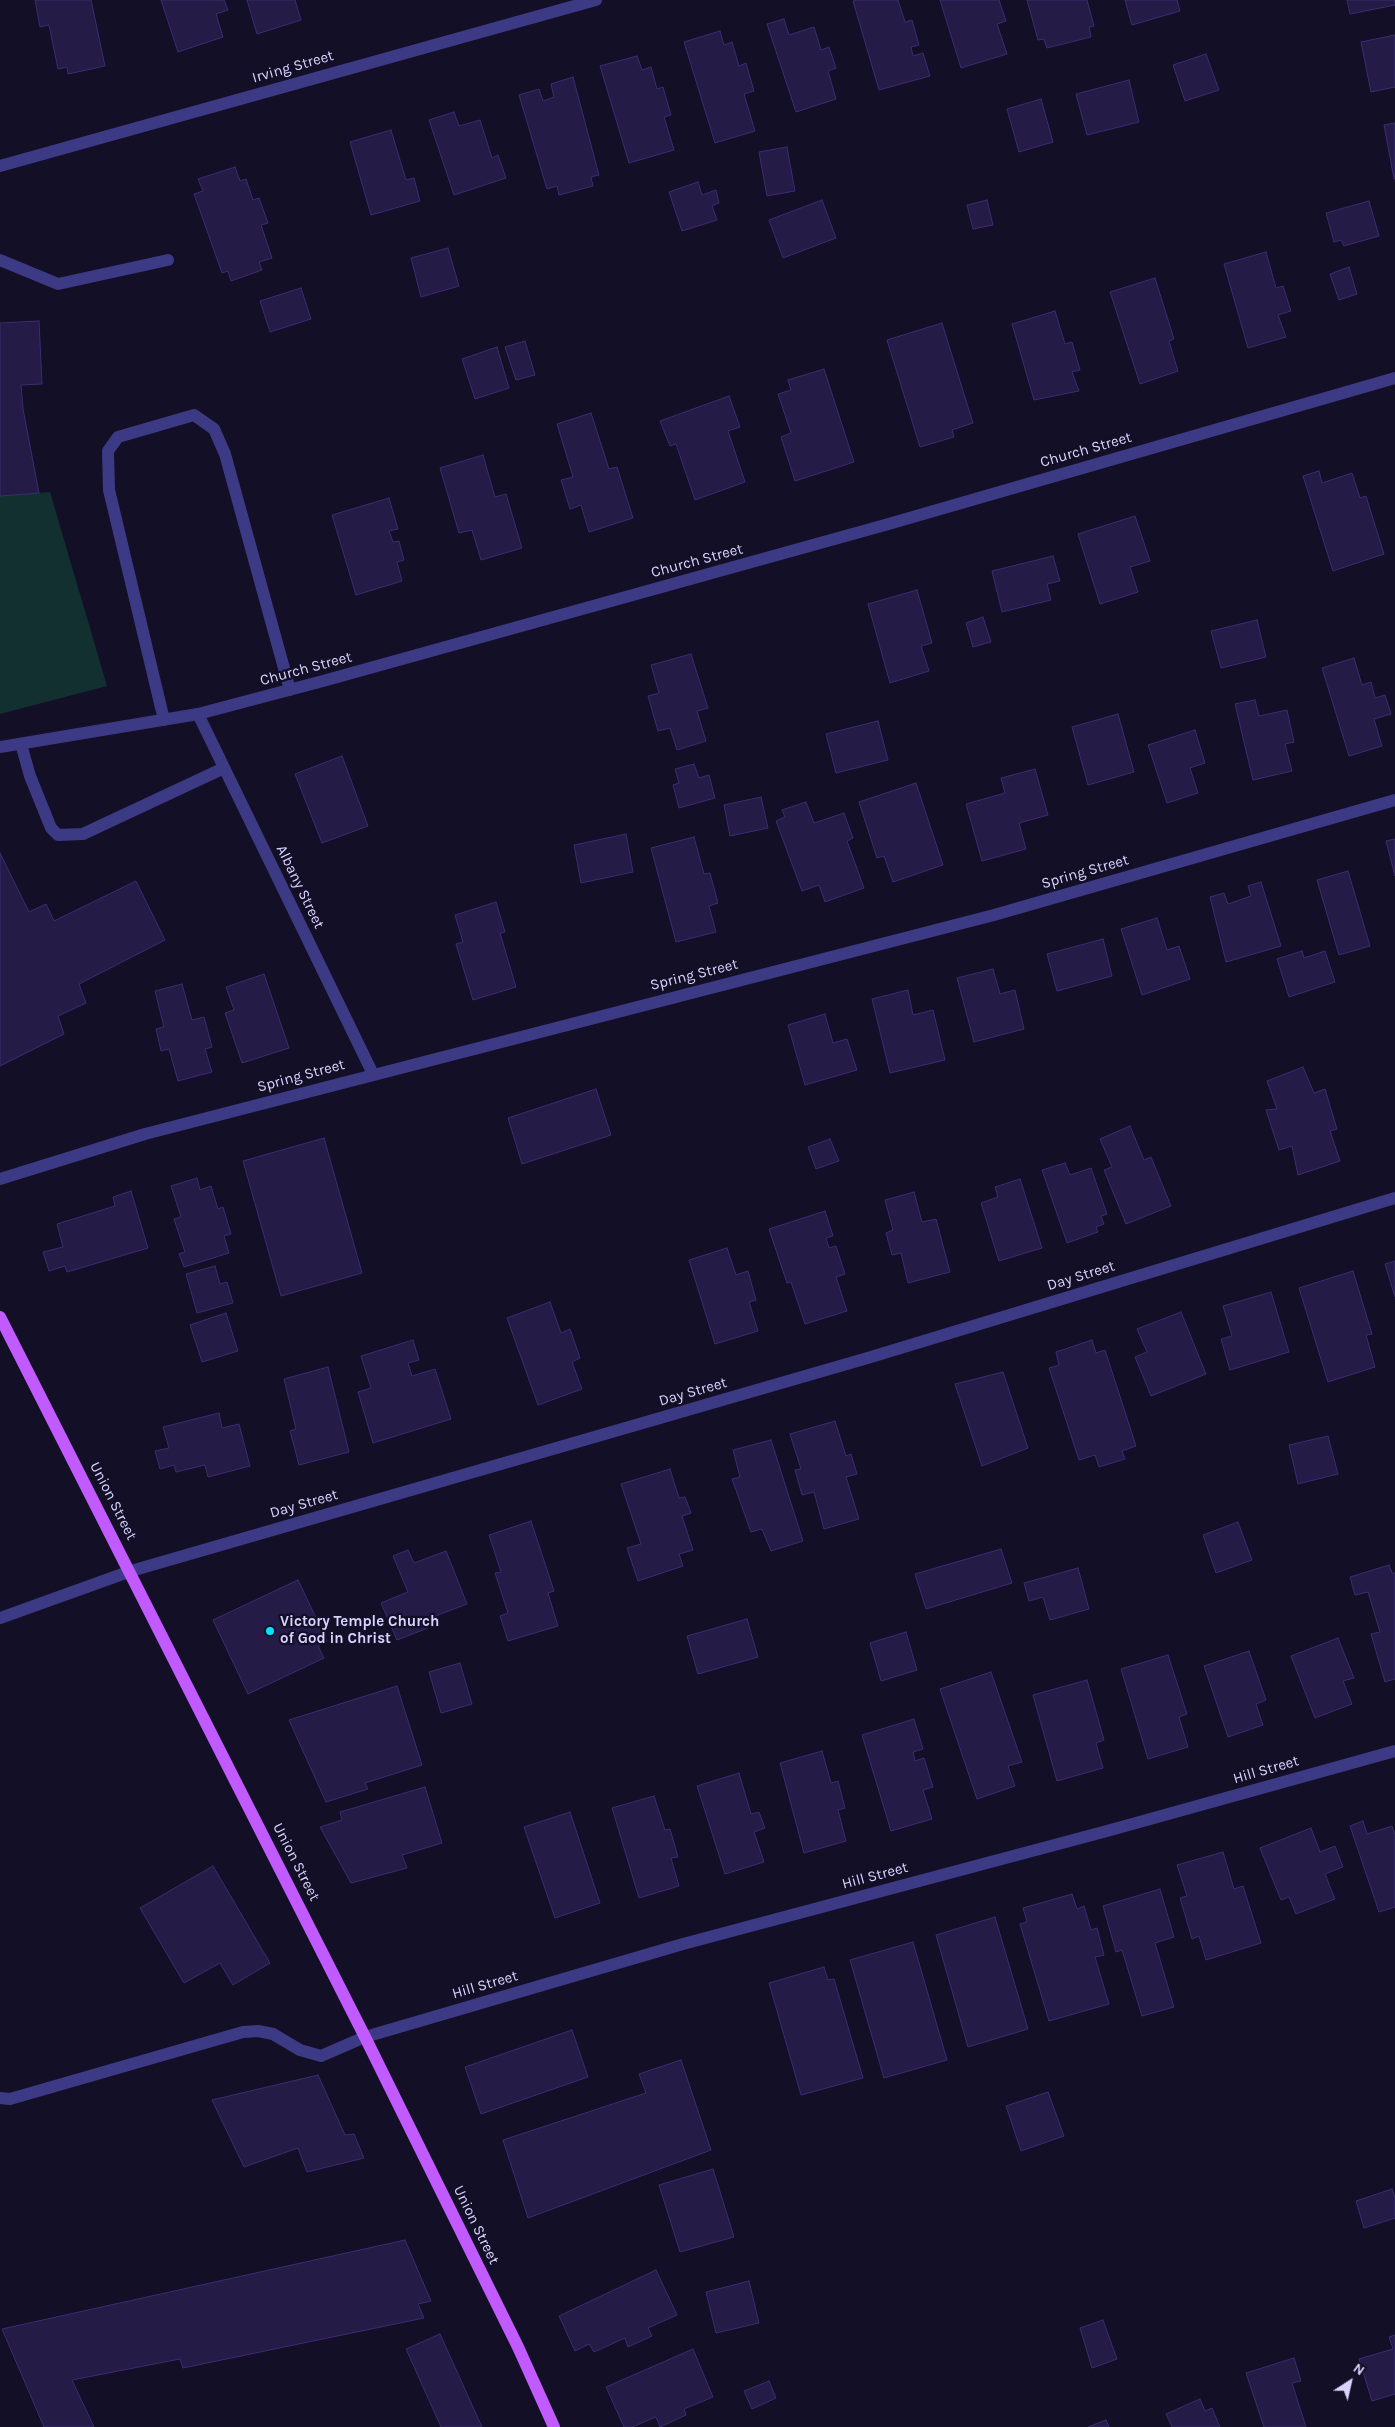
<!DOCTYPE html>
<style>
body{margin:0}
#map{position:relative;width:1395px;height:2427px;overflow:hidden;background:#130f26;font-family:Karla,sans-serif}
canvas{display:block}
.north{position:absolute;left:1325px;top:2357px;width:50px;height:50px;-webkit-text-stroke:4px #130f26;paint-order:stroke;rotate:35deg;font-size:14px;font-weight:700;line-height:20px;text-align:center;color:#d9d4ff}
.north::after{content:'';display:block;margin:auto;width:18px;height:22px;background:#d9d4ff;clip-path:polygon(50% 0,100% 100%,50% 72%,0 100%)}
</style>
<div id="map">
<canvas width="1395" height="2427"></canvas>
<div class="north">N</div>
</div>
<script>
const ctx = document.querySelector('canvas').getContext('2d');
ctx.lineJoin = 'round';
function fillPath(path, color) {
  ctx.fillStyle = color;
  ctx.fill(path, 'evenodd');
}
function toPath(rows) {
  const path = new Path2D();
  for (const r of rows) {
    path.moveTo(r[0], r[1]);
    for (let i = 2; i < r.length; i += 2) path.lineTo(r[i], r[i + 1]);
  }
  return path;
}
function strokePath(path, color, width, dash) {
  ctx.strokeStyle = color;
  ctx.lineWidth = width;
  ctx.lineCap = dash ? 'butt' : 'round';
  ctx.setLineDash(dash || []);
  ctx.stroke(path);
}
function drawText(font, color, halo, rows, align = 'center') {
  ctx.font = font + ' Karla,sans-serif';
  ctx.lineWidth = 4.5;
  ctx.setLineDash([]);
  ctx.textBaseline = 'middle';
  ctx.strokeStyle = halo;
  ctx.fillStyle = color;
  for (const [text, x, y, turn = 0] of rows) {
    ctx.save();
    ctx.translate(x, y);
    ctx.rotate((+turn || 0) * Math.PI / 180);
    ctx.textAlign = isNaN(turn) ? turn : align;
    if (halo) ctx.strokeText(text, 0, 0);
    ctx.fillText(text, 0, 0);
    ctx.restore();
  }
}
fillPath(toPath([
 [50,492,107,686,0,714,0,496]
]), '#12302f');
const building = toPath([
 [35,0,91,0,105,66,68,74,67,67,58,69,49,25,40,27,35,0],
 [161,0,224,0,228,10,216,14,223,37,178,52,161,0],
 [247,0,295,0,301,20,257,34,247,0],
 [857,0,898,0,905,22,912,20,919,45,911,47,913,56,923,53,930,76,879,90,853,1,857,0],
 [940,0,999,0,1006,21,997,24,1007,54,961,68,940,0],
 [1027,0,1087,0,1094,26,1089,27,1091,37,1047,48,1044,39,1038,40,1027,0],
 [1125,0,1177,0,1180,11,1132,25,1125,0],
 [1347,0,1395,0,1395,5,1350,14,1347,0],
 [784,19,789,35,814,27,821,50,829,47,836,68,828,71,836,99,796,112,767,24,784,19],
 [720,31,724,45,732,42,739,66,746,63,754,91,744,94,755,131,715,143,684,42,720,31],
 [1395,35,1395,87,1371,92,1361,42,1395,35],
 [1206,54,1219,90,1185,101,1173,65,1206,54],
 [637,56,642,70,651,67,657,89,663,87,671,115,664,117,674,150,629,163,600,66,637,56],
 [573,77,599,175,591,177,593,186,559,195,557,186,547,189,519,95,539,89,543,101,554,97,551,84,573,77],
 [1129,80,1139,122,1087,135,1076,94,1129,80],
 [1041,99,1053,142,1019,152,1007,109,1041,99],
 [454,112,459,126,480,120,492,158,498,155,506,178,454,195,429,120,454,112],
 [1395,123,1395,179,1394,179,1384,125,1395,123],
 [391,130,406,180,414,178,420,201,371,215,350,142,391,130],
 [787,147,795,191,767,196,759,152,787,147],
 [235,167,240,181,246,179,253,200,259,198,268,223,261,225,272,258,259,262,262,270,231,281,228,271,222,273,194,194,203,191,198,179,235,167],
 [698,182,702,195,716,190,719,203,712,206,717,220,682,231,669,192,698,182],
 [822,200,836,238,783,258,769,220,822,200],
 [987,200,993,225,973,229,967,205,987,200],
 [1369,201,1379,236,1344,246,1341,240,1334,242,1326,213,1369,201],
 [448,248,459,286,421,297,411,258,448,248],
 [1266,252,1276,288,1283,286,1291,311,1278,315,1286,337,1248,348,1224,264,1266,252],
 [1349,267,1357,294,1339,300,1330,274,1349,267],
 [1155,278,1174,339,1169,341,1178,371,1140,384,1110,292,1155,278],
 [301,288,311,319,270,332,260,301,301,288],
 [1055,311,1065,344,1072,342,1080,370,1072,372,1079,391,1034,400,1012,324,1055,311],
 [39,321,42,384,21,385,23,409,39,493,0,496,0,323,39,321],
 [942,323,973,423,952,430,954,437,920,447,887,340,942,323],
 [525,341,535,375,516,380,505,347,525,341],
 [497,347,509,388,475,399,462,359,497,347],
 [824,369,854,462,795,481,781,437,791,433,778,394,791,390,788,380,824,369],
 [729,396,740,427,728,431,745,482,695,500,676,444,670,446,660,421,729,396],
 [591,413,609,469,617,467,633,518,589,532,581,505,570,509,561,480,573,477,557,424,591,413],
 [483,455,495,497,506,494,522,548,481,560,472,530,459,533,440,468,483,455],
 [1319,471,1322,483,1352,473,1360,498,1366,496,1384,554,1333,571,1303,476,1319,471],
 [389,498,398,529,389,531,393,542,399,541,404,560,397,562,402,581,356,595,332,515,389,498],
 [1135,516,1150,561,1130,567,1138,592,1100,604,1078,534,1135,516],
 [1053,556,1060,581,1047,584,1051,600,1002,612,992,571,1053,556],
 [917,590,932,643,921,646,929,671,890,683,868,604,917,590],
 [983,617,991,642,973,647,966,623,983,617],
 [1257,620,1266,657,1221,668,1211,631,1257,620],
 [691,654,708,708,697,711,706,741,677,750,670,728,658,731,648,696,659,693,651,665,691,654],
 [1354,658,1362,685,1371,682,1375,698,1385,695,1391,714,1374,719,1382,746,1349,756,1322,668,1354,658],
 [1255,700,1259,716,1287,710,1294,742,1285,744,1292,771,1253,780,1235,704,1255,700],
 [1118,714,1134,772,1088,785,1072,727,1118,714],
 [878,721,888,760,836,773,826,734,878,721],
 [1195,730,1205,763,1190,768,1198,793,1167,803,1148,745,1195,730],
 [342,756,368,826,322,843,295,774,342,756],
 [694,764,699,778,709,775,715,798,679,808,673,785,679,783,675,769,694,764],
 [1035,769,1048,815,1019,823,1026,849,982,861,966,804,1005,793,1001,778,1035,769],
 [916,783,943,865,893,882,884,856,877,858,859,802,916,783],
 [761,797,768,828,730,836,724,805,761,797],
 [806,802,814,823,844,813,853,838,847,841,864,888,825,902,819,885,802,891,776,821,785,817,782,810,806,802],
 [626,834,633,872,581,883,574,845,626,834],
 [694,837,704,874,710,873,718,903,709,906,716,932,676,942,651,848,694,837],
 [1395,839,1395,876,1386,841,1395,839],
 [0,853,29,912,46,904,54,921,136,881,165,940,79,984,86,1003,58,1016,64,1034,0,1066,0,853],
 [1348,871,1370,946,1339,955,1317,880,1348,871],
 [1261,882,1281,946,1226,962,1210,897,1224,893,1228,904,1251,896,1248,886,1261,882],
 [496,902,505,932,500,933,516,987,473,1000,456,944,463,942,455,915,496,902],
 [1157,918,1167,950,1179,946,1190,979,1142,995,1121,929,1157,918],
 [1103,939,1112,976,1057,991,1047,954,1103,939],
 [1302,951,1304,958,1325,951,1335,982,1289,997,1277,959,1302,951],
 [993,969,1000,994,1015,990,1024,1029,974,1042,957,978,993,969],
 [264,974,289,1048,242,1063,225,1013,234,1010,226,987,264,974],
 [182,984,192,1020,204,1017,212,1047,205,1049,212,1072,178,1081,169,1049,161,1051,156,1029,164,1027,155,991,182,984],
 [908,990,913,1015,933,1010,945,1060,890,1073,872,999,908,990],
 [825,1014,833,1043,847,1039,857,1070,805,1085,788,1025,825,1014],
 [1303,1067,1314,1093,1325,1089,1337,1129,1330,1131,1340,1161,1298,1175,1292,1146,1279,1150,1266,1110,1277,1109,1267,1081,1303,1067],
 [596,1089,611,1135,522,1164,508,1118,596,1089],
 [1130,1126,1144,1160,1151,1157,1171,1206,1126,1224,1104,1170,1112,1167,1100,1139,1130,1126],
 [324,1138,362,1273,281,1296,243,1161,324,1138],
 [830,1139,839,1161,816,1169,808,1147,830,1139],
 [1065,1163,1070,1175,1091,1168,1107,1214,1101,1216,1104,1224,1096,1227,1098,1232,1067,1243,1042,1170,1065,1163],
 [197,1178,200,1190,211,1186,218,1209,223,1207,231,1234,224,1236,229,1253,184,1267,179,1254,185,1252,174,1219,181,1217,171,1186,197,1178],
 [1020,1179,1042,1248,999,1261,981,1203,998,1197,995,1187,1020,1179],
 [131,1191,148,1248,67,1272,65,1266,49,1271,43,1252,63,1247,57,1224,115,1206,113,1197,131,1191],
 [914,1192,922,1222,936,1219,950,1272,908,1283,901,1253,892,1255,886,1233,893,1230,885,1200,914,1192],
 [825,1211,833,1236,826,1238,829,1248,836,1246,845,1274,836,1277,847,1311,805,1324,791,1282,787,1283,769,1229,825,1211],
 [727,1248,736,1275,748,1271,756,1300,749,1302,758,1331,715,1344,689,1260,727,1248],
 [1395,1261,1395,1297,1385,1264,1395,1261],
 [215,1266,220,1284,227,1282,233,1303,197,1313,186,1274,215,1266],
 [1353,1271,1372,1334,1366,1335,1375,1367,1328,1382,1299,1288,1353,1271],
 [1271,1292,1289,1352,1230,1370,1221,1339,1232,1336,1223,1306,1271,1292],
 [550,1302,561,1333,570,1329,580,1358,572,1362,582,1389,538,1405,507,1318,550,1302],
 [1181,1312,1206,1374,1151,1396,1135,1357,1147,1352,1137,1329,1181,1312],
 [226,1313,238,1351,202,1362,190,1325,226,1313],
 [413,1340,419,1360,408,1363,412,1376,435,1369,451,1419,373,1443,358,1392,371,1388,361,1356,413,1340],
 [1092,1340,1096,1353,1105,1350,1136,1446,1122,1451,1125,1459,1099,1467,1095,1455,1079,1460,1049,1368,1059,1365,1056,1352,1092,1340],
 [328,1367,349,1452,299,1465,290,1431,296,1429,284,1379,328,1367],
 [1003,1372,1028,1448,982,1466,955,1384,1003,1372],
 [219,1413,222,1428,239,1424,250,1466,208,1477,205,1465,176,1472,174,1465,160,1469,155,1451,169,1448,163,1427,219,1413],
 [835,1421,846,1456,851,1454,857,1474,846,1477,859,1519,824,1529,814,1492,802,1495,795,1470,801,1469,790,1434,835,1421],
 [1328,1436,1338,1474,1298,1484,1289,1445,1328,1436],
 [771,1440,803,1541,771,1551,762,1529,751,1532,732,1479,740,1477,733,1450,771,1440],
 [670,1469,679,1498,685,1497,691,1513,682,1516,693,1550,679,1554,683,1566,638,1581,627,1548,641,1544,621,1484,670,1469],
 [531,1521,554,1591,548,1593,558,1626,508,1641,500,1616,508,1613,495,1573,501,1572,489,1535,531,1521],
 [1238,1522,1252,1560,1216,1573,1203,1535,1238,1522],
 [1001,1549,1012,1583,926,1609,915,1574,1001,1549],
 [408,1550,414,1563,446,1551,467,1604,425,1620,428,1628,397,1640,381,1603,408,1592,393,1556,408,1550],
 [1389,1565,1392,1573,1395,1573,1395,1679,1385,1682,1371,1634,1380,1632,1368,1592,1355,1595,1350,1577,1389,1565],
 [1078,1568,1089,1609,1050,1620,1043,1597,1029,1601,1024,1583,1078,1568],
 [298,1580,327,1641,318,1646,324,1658,248,1694,213,1620,298,1580],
 [747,1619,758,1657,698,1674,687,1636,747,1619],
 [906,1632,917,1670,881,1681,870,1643,906,1632],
 [1338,1638,1354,1678,1343,1681,1352,1704,1315,1718,1291,1656,1338,1638],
 [1249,1651,1266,1700,1256,1704,1263,1725,1228,1737,1204,1666,1249,1651],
 [1168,1655,1187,1714,1179,1717,1188,1747,1148,1759,1121,1669,1168,1655],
 [460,1663,472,1704,441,1713,429,1672,460,1663],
 [991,1672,1022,1762,1008,1766,1015,1786,977,1799,940,1689,991,1672],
 [1087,1680,1104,1740,1096,1743,1103,1768,1057,1781,1033,1695,1087,1680],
 [397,1686,422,1765,365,1783,368,1789,326,1802,289,1720,397,1686],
 [914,1719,923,1749,913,1752,915,1761,924,1758,933,1787,923,1790,932,1819,891,1831,862,1735,914,1719],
 [822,1751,831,1783,838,1781,845,1808,838,1810,846,1841,804,1853,780,1763,822,1751],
 [739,1773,751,1814,759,1812,765,1828,754,1832,764,1862,725,1874,697,1786,739,1773],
 [425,1787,442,1843,402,1855,407,1868,351,1883,320,1827,342,1820,340,1812,425,1787],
 [654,1796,665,1830,670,1829,678,1857,671,1858,679,1886,639,1898,612,1808,654,1796],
 [570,1812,600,1903,555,1918,524,1827,570,1812],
 [1363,1821,1367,1834,1392,1826,1395,1835,1395,1907,1379,1912,1350,1826,1363,1821],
 [1311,1828,1320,1852,1335,1846,1343,1867,1325,1874,1335,1899,1296,1914,1289,1897,1281,1900,1260,1848,1311,1828],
 [1223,1852,1234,1889,1243,1886,1261,1943,1206,1960,1199,1936,1192,1939,1180,1898,1187,1896,1177,1865,1223,1852],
 [213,1866,270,1963,233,1985,220,1963,184,1983,140,1908,213,1866],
 [1160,1889,1174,1937,1155,1943,1174,2007,1142,2016,1122,1950,1116,1952,1103,1906,1160,1889],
 [1072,1894,1077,1909,1084,1906,1091,1930,1097,1928,1104,1955,1095,1957,1109,2004,1049,2021,1020,1924,1027,1922,1023,1908,1072,1894],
 [995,1917,1028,2029,968,2047,936,1935,995,1917],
 [913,1942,947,2060,884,2078,850,1960,913,1942],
 [824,1967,828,1980,834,1979,863,2078,801,2095,769,1983,824,1967],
 [572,2030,588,2077,481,2114,465,2067,572,2030],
 [681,2060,711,2150,528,2218,503,2140,646,2093,639,2074,681,2060],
 [318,2075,345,2135,354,2134,364,2158,307,2172,298,2148,244,2167,212,2100,318,2075],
 [1048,2092,1064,2136,1021,2151,1006,2106,1048,2092],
 [713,2169,734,2237,680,2252,659,2185,713,2169],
 [1392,2189,1395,2198,1395,2218,1364,2228,1356,2201,1392,2189],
 [405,2240,431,2301,418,2304,424,2318,183,2368,180,2359,72,2380,94,2427,44,2427,2,2329,405,2240],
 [656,2270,677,2315,648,2328,652,2336,628,2347,625,2338,594,2352,589,2344,575,2351,559,2316,656,2270],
 [749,2281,759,2323,716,2333,706,2292,749,2281],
 [1103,2320,1117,2359,1092,2368,1080,2328,1103,2320],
 [440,2334,482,2427,441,2427,406,2349,440,2334],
 [1395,2335,1395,2394,1372,2401,1359,2359,1393,2349,1389,2337,1395,2335],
 [693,2349,713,2397,684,2409,686,2415,660,2427,656,2417,632,2427,624,2427,606,2387,693,2349],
 [1294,2358,1301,2381,1292,2383,1306,2427,1264,2427,1246,2373,1294,2358],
 [769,2381,776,2398,752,2409,744,2391,769,2381],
 [1200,2399,1205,2411,1212,2408,1220,2427,1172,2427,1166,2414,1200,2399],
 [1106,2420,1109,2427,1088,2427,1106,2420]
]);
fillPath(building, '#241b47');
strokePath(building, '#3b2d73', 1);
strokePath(toPath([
 [0,166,596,0],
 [0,260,58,284,168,260],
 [198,714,373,1074],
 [164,720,109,490,108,451,118,437,194,415,214,429,225,454,290,690],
 [21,744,30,776,51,828,58,835,83,834,224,768],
 [0,747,198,714,323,681,885,525,1395,378],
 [0,1179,145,1134,994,915,1395,800],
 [0,1618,131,1571,871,1357,1395,1198],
 [0,2098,10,2099,243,2032,258,2031,273,2034,300,2050,321,2056,365,2037,683,1944,1107,1831,1395,1751]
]), '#3d3a85', 12);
strokePath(toPath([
 [0,1317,365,2037,518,2347,554,2427]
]), '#c25bff', 12);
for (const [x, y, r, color] of [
 [270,1631,5,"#00e5ff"]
]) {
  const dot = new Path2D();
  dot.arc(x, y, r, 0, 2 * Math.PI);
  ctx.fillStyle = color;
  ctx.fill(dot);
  strokePath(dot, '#130f26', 2);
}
drawText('15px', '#d9d4ff', '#130f26', [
 ["Irving Street",293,67,-16],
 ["Church Street",1086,450,-16],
 ["Church Street",697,561,-15],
 ["Church Street",306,669,-15],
 ["Spring Street",1085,872,-16],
 ["Albany Street",300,887,64],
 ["Spring Street",694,975,-14],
 ["Spring Street",301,1076,-15],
 ["Day Street",1081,1276,-17],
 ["Day Street",693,1392,-16],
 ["Union Street",113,1501,63],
 ["Day Street",304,1504,-16],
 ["Hill Street",1266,1770,-16],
 ["Union Street",296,1862,63],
 ["Hill Street",875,1876,-15],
 ["Hill Street",485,1985,-16],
 ["Union Street",476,2225,64]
]);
drawText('bold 15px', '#d9d4ff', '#130f26', [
 ["Victory Temple Church",280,1622],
 ["of God in Christ",280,1639]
], 'left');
</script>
